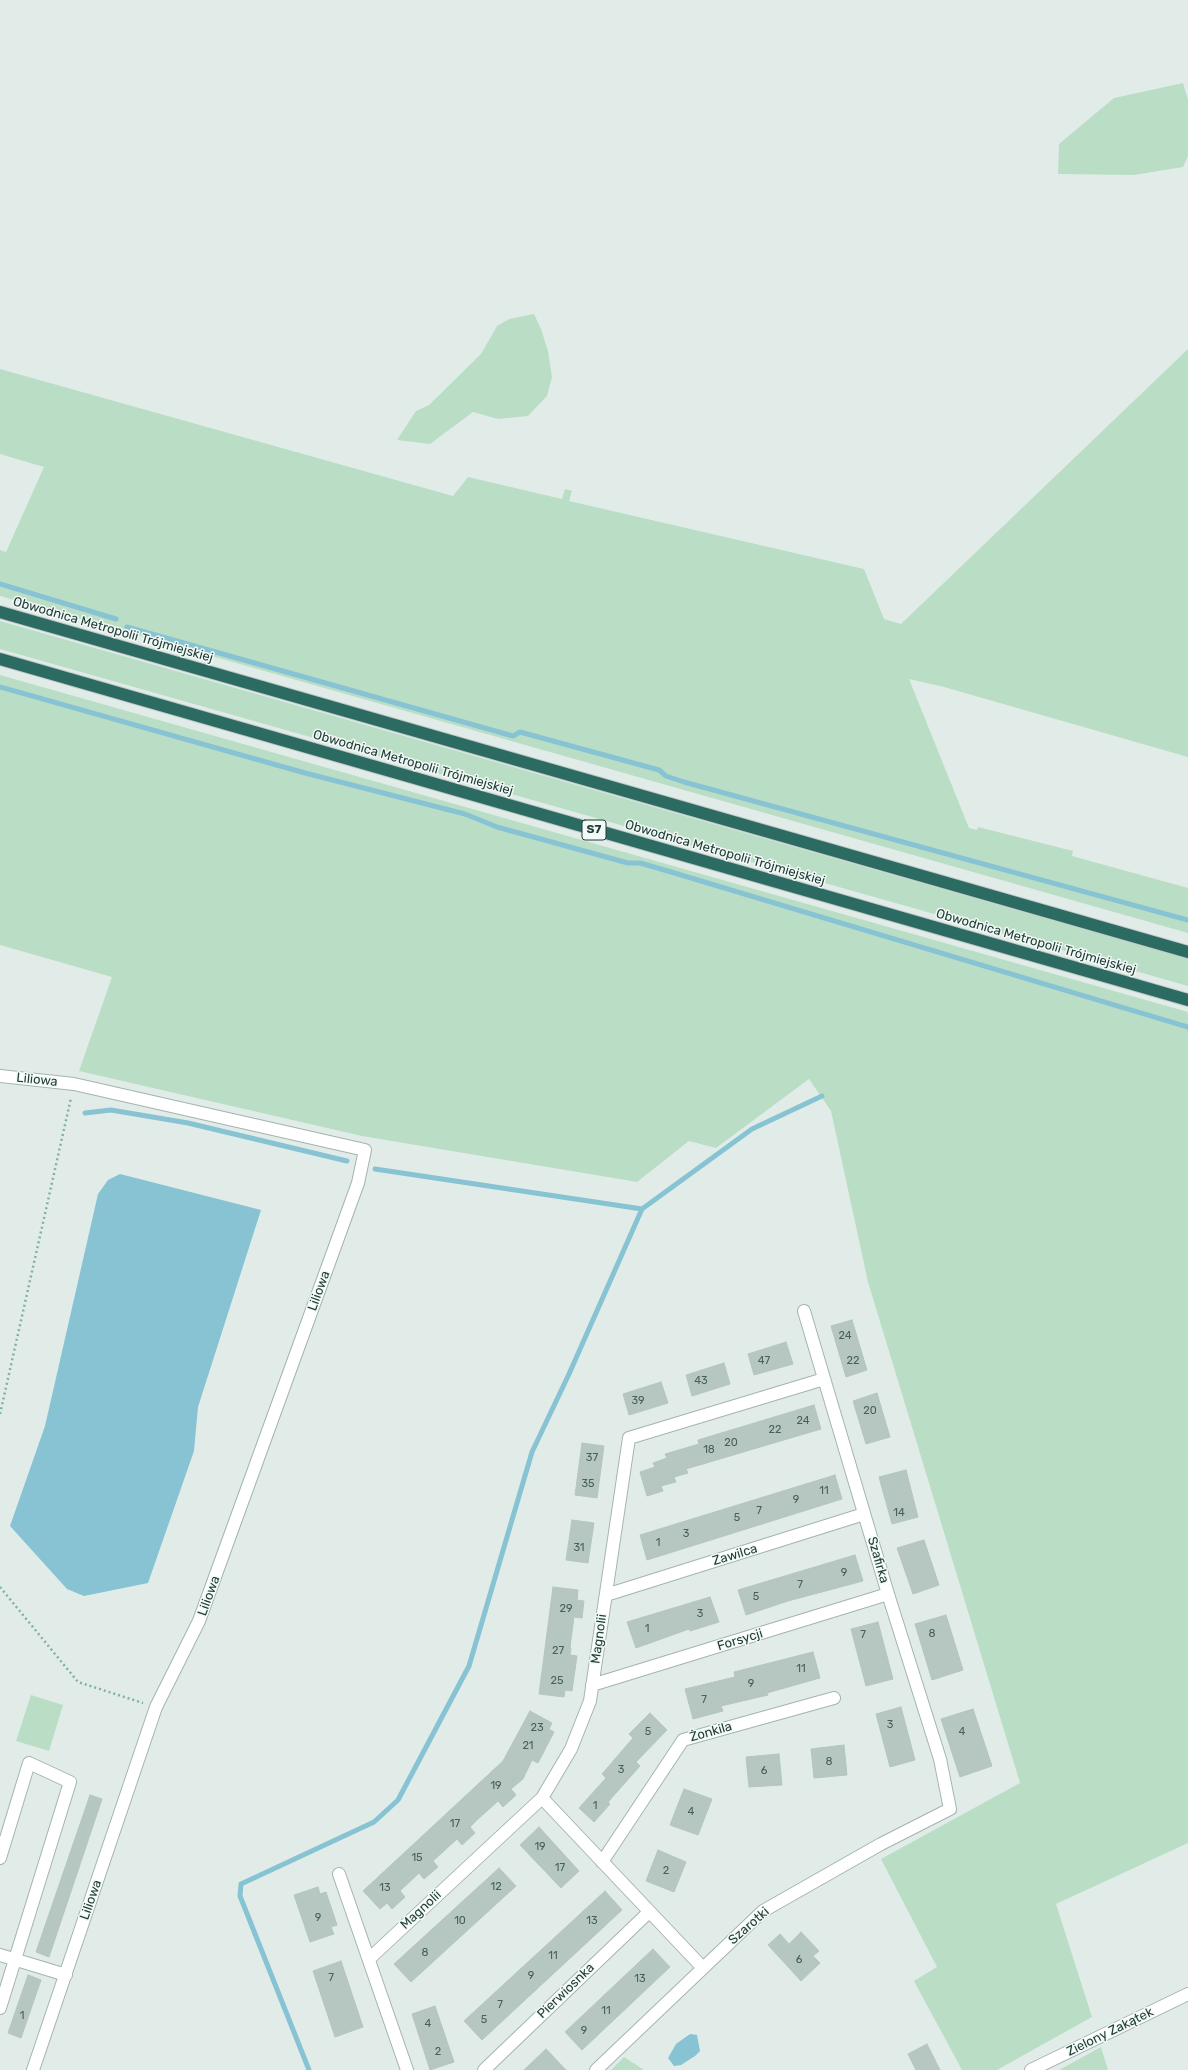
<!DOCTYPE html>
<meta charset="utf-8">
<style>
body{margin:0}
canvas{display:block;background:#e1ece8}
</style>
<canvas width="1188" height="2070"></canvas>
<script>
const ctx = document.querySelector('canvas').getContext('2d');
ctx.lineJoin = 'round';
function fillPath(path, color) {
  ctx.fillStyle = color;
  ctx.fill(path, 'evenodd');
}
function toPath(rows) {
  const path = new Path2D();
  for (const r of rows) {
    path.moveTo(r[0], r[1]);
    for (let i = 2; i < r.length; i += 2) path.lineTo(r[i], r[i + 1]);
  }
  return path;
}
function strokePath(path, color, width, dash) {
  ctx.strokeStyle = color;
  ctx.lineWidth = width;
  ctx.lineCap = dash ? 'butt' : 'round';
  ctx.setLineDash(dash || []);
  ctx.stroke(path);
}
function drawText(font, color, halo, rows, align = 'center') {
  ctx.font = font + ' Rubik,sans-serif';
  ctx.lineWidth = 3;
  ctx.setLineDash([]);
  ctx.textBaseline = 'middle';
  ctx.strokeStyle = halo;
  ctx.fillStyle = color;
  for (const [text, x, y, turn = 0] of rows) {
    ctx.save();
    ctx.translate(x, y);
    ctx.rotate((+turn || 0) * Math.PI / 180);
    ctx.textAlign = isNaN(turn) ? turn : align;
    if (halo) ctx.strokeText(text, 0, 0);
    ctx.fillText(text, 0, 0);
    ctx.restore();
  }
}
fillPath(toPath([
 [1183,83,1188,100,1188,156,1183,167,1134,175,1058,174,1059,144,1114,98],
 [534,314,541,329,548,351,552,377,547,396,528,416,498,419,473,412,430,444,397,440,416,411,429,405,481,354,497,326,509,319],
 [1188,349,1188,757,944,687,909,679,969,828,977,830,978,827,1073,851,1072,856,1188,888,1188,933,0,596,0,550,6,552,44,467,0,454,0,369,453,496,468,477,562,499,565,489,572,491,569,501,864,569,884,619,901,624],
 [0,621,1188,959,1188,986,0,649],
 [0,675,1188,1012,1188,1843,1056,1904,1092,2017,997,2070,962,2070,914,1981,937,1967,881,1859,1020,1783,868,1282,831,1111,809,1079,716,1148,689,1141,637,1182,362,1136,79,1071,112,977,0,945],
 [31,1695,63,1705,49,1751,16,1741],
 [1101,2047,1108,2070,1059,2070],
 [624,2057,644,2070,611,2070]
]), '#b9dec5');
fillPath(toPath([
 [120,1174,261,1210,198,1407,194,1451,148,1583,84,1596,67,1589,10,1526,45,1426,98,1194,108,1180],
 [690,2034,697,2035,700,2051,695,2056,681,2065,674,2066,668,2058,676,2044]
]), '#87c3d3');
strokePath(toPath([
 [0,584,116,619],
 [127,627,513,736,520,732,659,770,666,776,684,782,1188,920],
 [0,687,305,773,465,814,497,827,628,863,640,863,661,869,1188,1027],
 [85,1113,111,1110,188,1123,347,1161],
 [375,1169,642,1209,752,1129,822,1096],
 [309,2070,240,1896,241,1884,374,1822,398,1800,469,1666,532,1452,569,1374,642,1209]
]), '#87c3d3', 5);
const building = toPath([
 [852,1320,867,1370,846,1377,831,1326,852,1320],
 [786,1342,793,1364,754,1375,748,1354,786,1342],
 [724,1363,730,1384,692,1396,686,1375,724,1363],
 [661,1382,668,1403,629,1415,623,1394,661,1382],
 [877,1393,890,1437,866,1444,853,1401,877,1393],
 [814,1405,821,1429,686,1469,688,1473,674,1477,676,1482,661,1486,663,1491,647,1496,640,1472,655,1467,653,1463,667,1458,665,1454,699,1444,698,1440,814,1405],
 [582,1443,604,1446,597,1498,575,1495,582,1443],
 [906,1470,918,1517,892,1524,879,1477,906,1470],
 [835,1475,842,1499,647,1560,640,1535,835,1475],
 [572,1520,594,1523,588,1563,566,1560,572,1520],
 [924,1540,939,1585,913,1594,897,1548,924,1540],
 [855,1555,863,1581,788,1601,746,1615,738,1590,855,1555],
 [553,1587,578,1590,577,1600,584,1601,582,1618,574,1617,570,1647,571,1648,570,1655,577,1656,572,1691,565,1690,564,1697,539,1694,553,1587],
 [710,1597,719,1622,690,1631,689,1629,636,1648,627,1622,710,1597],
 [946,1615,963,1670,932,1680,915,1624,946,1615],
 [878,1622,893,1679,866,1686,851,1629,878,1622],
 [813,1652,820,1678,767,1693,768,1695,721,1706,723,1711,693,1719,685,1689,735,1677,734,1672,813,1652],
 [901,1707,915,1760,890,1767,876,1714,901,1707],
 [973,1709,992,1766,960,1777,941,1719,973,1709],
 [530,1711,552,1723,549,1729,554,1732,538,1763,532,1760,523,1779,511,1789,516,1795,503,1807,498,1801,477,1820,470,1827,475,1833,462,1845,457,1839,433,1861,438,1867,424,1879,419,1873,400,1891,405,1897,392,1909,387,1903,380,1909,363,1891,503,1761,530,1711],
 [650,1713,667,1730,636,1762,640,1766,608,1802,610,1804,594,1822,579,1808,606,1778,602,1774,633,1738,629,1734,650,1713],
 [844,1745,847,1775,814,1778,811,1749,844,1745],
 [779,1754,782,1785,749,1787,746,1757,779,1754],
 [684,1789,712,1799,698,1835,670,1825,684,1789],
 [90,1795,102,1799,49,1957,36,1952,90,1795],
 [539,1827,579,1871,561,1888,520,1845,539,1827],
 [658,1850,686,1862,674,1892,646,1881,658,1850],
 [499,1868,516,1886,411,1982,394,1964,499,1868],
 [318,1887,320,1894,326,1892,337,1925,331,1927,334,1934,310,1942,294,1895,318,1887],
 [605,1891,622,1910,482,2040,464,2021,605,1891],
 [801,1932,819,1951,813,1956,820,1963,801,1981,768,1945,780,1934,789,1944,801,1932],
 [653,1949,670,1967,582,2050,565,2032,653,1949],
 [341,1961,363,2027,335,2037,313,1971,341,1961],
 [28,1975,41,1980,21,2038,8,2033,28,1975],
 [435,2006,454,2062,430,2070,412,2014,435,2006],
 [927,2044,940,2070,916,2070,908,2054,927,2044],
 [546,2049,566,2070,524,2070,546,2049]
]);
fillPath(building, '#b6c7c1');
strokePath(building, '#b3c6bf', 1);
const minor = toPath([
 [0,1076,74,1084,365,1150,358,1183,199,1621,156,1707,33,2070],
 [606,1595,864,1514],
 [592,1685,888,1594],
 [542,1798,703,1968],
 [0,1858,29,1763,70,1782,0,2008],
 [602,1862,683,1740,834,1698],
 [339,1874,407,2070],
 [0,1955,66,1975],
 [369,1959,542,1798,571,1749,590,1701,629,1438,824,1379],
 [484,2070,649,1912],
 [596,2070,763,1911,881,1844,950,1809,940,1759,888,1594,804,1311],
 [1031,2070,1188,1994]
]);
const highway = toPath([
 [0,612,1188,952],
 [0,659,1188,1000]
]);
strokePath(minor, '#a4b4b0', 14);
strokePath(highway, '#c1c9c7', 14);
strokePath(toPath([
 [0,1414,71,1098],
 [0,1587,78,1682,143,1703]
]), '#81b1a5', 2.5, [2, 3]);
strokePath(minor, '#fff', 12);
strokePath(highway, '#2c6b62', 12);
drawText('11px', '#46605a', null, [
 ["24",845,1336],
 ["47",764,1361],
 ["22",853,1361],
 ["43",701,1381],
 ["39",638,1401],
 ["20",870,1411],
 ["24",803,1421],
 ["22",775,1430],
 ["20",731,1443],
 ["18",709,1450],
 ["37",592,1458],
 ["35",588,1484],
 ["11",824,1491],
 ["9",796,1500],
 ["7",759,1511],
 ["14",899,1513],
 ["5",737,1518],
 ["3",686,1534],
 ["1",658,1543],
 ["31",579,1548],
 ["9",844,1573],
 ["7",800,1585],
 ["5",756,1597],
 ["29",566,1609],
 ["3",700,1614],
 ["1",647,1629],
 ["8",932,1634],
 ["7",863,1635],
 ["27",558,1651],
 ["11",801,1669],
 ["25",557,1681],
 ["9",751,1684],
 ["7",704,1700],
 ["3",890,1725],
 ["23",537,1728],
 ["5",648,1732],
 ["4",962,1732],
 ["21",528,1746],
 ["8",829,1762],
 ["3",621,1770],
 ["6",764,1771],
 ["19",496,1786],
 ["1",595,1806],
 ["4",691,1812],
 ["17",455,1824],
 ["19",540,1847],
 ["15",417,1858],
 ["17",560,1868],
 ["2",666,1871],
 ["12",496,1887],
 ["13",385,1888],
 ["9",318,1918],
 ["10",460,1921],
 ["13",592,1921],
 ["8",425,1953],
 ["11",553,1956],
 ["6",799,1960],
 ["9",531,1976],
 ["7",331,1978],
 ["13",640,1979],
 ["7",500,2005],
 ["11",606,2011],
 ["1",22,2016],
 ["5",484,2020],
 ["4",428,2024],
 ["9",584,2031],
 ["2",438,2052]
]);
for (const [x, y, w] of [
 [594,830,24]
]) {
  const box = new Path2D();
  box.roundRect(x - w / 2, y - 10, w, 20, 3);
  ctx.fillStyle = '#f2f9f6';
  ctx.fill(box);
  strokePath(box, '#213e38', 1);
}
drawText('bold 12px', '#213e38', null, [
 ["S7",594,830]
]);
drawText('13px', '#213e38', '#f2f9f6', [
 ["Obwodnica Metropolii Trójmiejskiej",113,630,16],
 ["Obwodnica Metropolii Trójmiejskiej",413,763,16],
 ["Obwodnica Metropolii Trójmiejskiej",725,853,16],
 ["Obwodnica Metropolii Trójmiejskiej",1036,942,16],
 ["Liliowa",37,1080,6],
 ["Liliowa",319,1291,-70],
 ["Zawilca",735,1555,-17],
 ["Szafirka",878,1560,74],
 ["Liliowa",209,1596,-70],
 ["Magnolii",599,1639,-82],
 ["Forsycji",740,1640,-17],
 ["Żonkila",711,1732,-16],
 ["Liliowa",91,1900,-71],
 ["Magnolii",421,1910,-43],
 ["Szarotki",749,1926,-41],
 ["Pierwiosnka",566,1991,-44],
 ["Zielony Zakątek",1110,2032,-26]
]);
</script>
